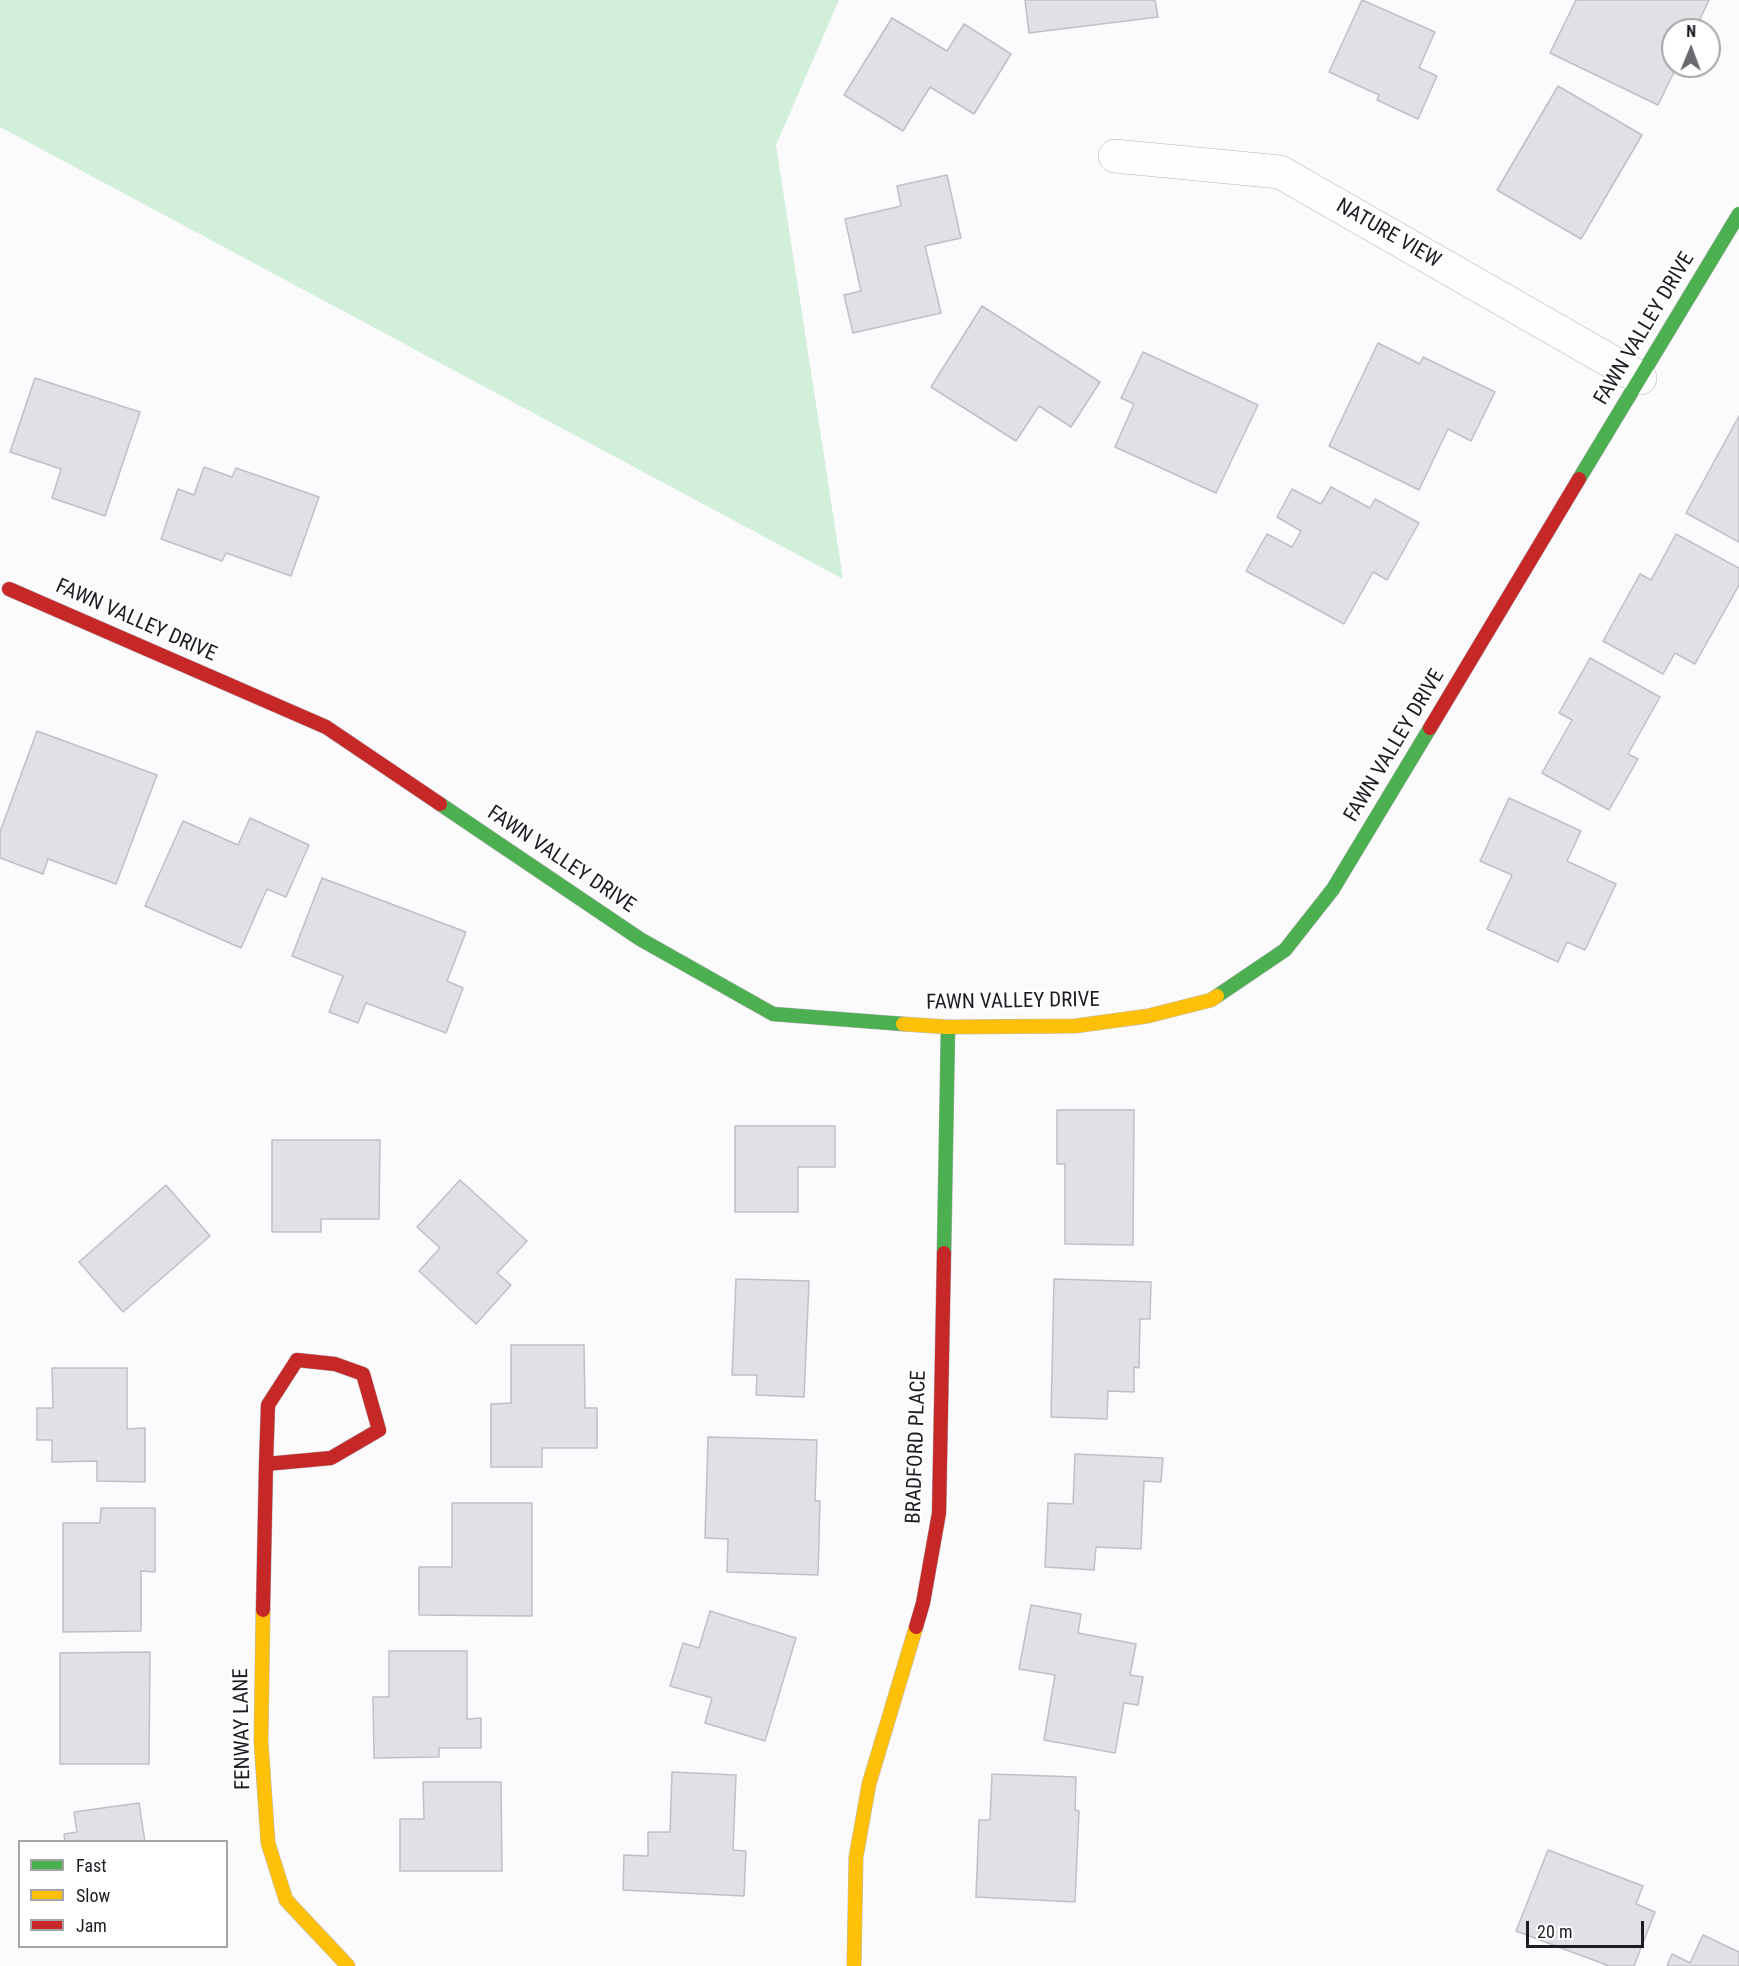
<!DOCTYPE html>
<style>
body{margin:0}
#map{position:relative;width:1739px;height:1966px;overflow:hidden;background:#fbfafd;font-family:"Roboto Condensed",sans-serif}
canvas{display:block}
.legend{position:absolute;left:18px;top:1840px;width:210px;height:108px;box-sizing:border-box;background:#fff;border:2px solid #a5a4a7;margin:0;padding:8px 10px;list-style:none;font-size:18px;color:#1e1b23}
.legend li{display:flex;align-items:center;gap:12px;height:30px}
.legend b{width:30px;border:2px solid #a5a4a7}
.north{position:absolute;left:1661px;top:18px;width:60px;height:60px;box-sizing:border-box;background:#fff;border:2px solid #a5a4a7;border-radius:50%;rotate:1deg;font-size:16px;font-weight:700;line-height:24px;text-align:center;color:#1e1b23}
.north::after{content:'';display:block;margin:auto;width:21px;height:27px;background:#6b696f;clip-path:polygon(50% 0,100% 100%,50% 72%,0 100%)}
.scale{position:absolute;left:1526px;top:1921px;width:118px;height:27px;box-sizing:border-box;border:3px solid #1e1b23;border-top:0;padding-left:8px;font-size:18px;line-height:21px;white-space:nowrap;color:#1e1b23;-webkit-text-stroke:4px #fff;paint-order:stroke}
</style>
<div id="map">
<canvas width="1739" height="1966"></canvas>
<ul class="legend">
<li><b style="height:8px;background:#4caf50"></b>Fast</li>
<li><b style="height:8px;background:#ffc107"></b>Slow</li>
<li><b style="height:8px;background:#c62828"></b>Jam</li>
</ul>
<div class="north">N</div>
<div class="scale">20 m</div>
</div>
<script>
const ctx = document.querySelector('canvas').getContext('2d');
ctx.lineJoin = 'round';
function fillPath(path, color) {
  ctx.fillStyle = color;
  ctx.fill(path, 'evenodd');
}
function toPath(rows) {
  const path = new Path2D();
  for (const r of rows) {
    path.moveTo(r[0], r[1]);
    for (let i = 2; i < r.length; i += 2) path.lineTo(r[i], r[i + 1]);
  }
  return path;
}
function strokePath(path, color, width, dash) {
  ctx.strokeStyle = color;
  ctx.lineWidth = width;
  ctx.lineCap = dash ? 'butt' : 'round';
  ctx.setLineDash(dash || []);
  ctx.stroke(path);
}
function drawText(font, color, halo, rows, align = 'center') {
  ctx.font = font + ' "Roboto Condensed",sans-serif';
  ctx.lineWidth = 4.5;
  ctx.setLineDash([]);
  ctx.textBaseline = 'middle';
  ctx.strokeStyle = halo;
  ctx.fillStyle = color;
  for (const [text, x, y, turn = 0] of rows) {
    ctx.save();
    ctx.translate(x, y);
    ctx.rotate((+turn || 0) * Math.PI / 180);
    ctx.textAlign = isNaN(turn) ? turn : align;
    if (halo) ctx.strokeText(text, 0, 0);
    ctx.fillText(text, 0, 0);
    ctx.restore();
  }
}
fillPath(toPath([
 [0,0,839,0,776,145,843,579,0,127]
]), '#d2efda');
const building = toPath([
 [1025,0,1155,0,1158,17,1029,33,1025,0],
 [1362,0,1435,32,1419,68,1437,76,1418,119,1377,100,1379,95,1329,72,1362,0],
 [1576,0,1709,0,1695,30,1673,30,1673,66,1677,66,1658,105,1550,53,1576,0],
 [892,18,947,51,964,24,1011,54,974,114,930,87,903,131,844,95,892,18],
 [1558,86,1642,135,1581,239,1497,190,1558,86],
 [947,175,961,238,925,246,941,313,853,333,844,295,861,291,845,219,901,206,897,186,947,175],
 [982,306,1100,382,1071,427,1039,406,1016,441,931,387,982,306],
 [1378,343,1420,364,1423,357,1495,392,1471,441,1448,429,1419,490,1329,446,1378,343],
 [1143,352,1258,405,1216,493,1115,447,1134,404,1121,398,1143,352],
 [35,378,140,412,105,516,52,498,61,469,10,452,35,378],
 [1739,416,1739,542,1686,513,1739,416],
 [204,467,232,477,236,468,319,497,291,576,226,553,222,561,161,539,178,489,194,495,204,467],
 [1331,487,1370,508,1375,499,1419,523,1387,580,1373,572,1344,624,1246,571,1267,534,1292,547,1301,531,1277,517,1292,489,1321,504,1331,487],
 [1676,534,1739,568,1739,585,1695,664,1675,653,1663,674,1603,641,1640,574,1651,580,1676,534],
 [1590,658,1660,697,1628,754,1638,759,1609,810,1542,773,1572,720,1559,713,1590,658],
 [37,731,157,775,116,884,48,859,43,874,0,858,0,832,37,731],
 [1509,798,1581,831,1567,861,1616,884,1585,950,1567,942,1558,962,1487,929,1512,875,1480,861,1509,798],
 [250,818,309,845,286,897,267,889,241,948,145,906,183,821,238,845,250,818],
 [322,878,466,932,447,981,463,988,446,1033,366,1003,358,1023,329,1012,343,976,292,956,322,878],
 [1057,1110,1134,1110,1133,1245,1065,1244,1065,1164,1057,1164,1057,1110],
 [735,1126,835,1126,835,1167,798,1167,798,1212,735,1212,735,1126],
 [272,1140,380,1140,379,1219,321,1219,321,1232,272,1232,272,1140],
 [460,1180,527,1241,497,1273,511,1285,476,1324,419,1271,440,1248,417,1227,460,1180],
 [166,1185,210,1236,123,1312,79,1262,166,1185],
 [736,1279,809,1281,804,1397,756,1395,757,1375,732,1375,736,1279],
 [1054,1279,1151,1282,1150,1319,1140,1319,1139,1368,1134,1367,1134,1392,1108,1391,1107,1419,1051,1417,1054,1279],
 [511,1345,584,1345,585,1408,597,1408,597,1448,542,1448,542,1467,491,1467,491,1404,511,1403,511,1345],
 [52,1368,127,1368,127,1429,145,1428,145,1482,97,1481,97,1461,52,1462,52,1440,37,1440,37,1408,53,1408,52,1368],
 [708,1437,817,1440,815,1501,820,1501,818,1575,727,1572,728,1539,705,1538,708,1437],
 [1075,1454,1163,1458,1161,1482,1144,1481,1141,1549,1096,1547,1094,1570,1045,1567,1048,1503,1073,1504,1075,1454],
 [452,1503,532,1503,532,1616,419,1615,419,1567,452,1567,452,1503],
 [101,1508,155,1508,155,1572,141,1571,141,1631,63,1632,63,1523,100,1523,101,1508],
 [1031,1605,1081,1614,1078,1633,1136,1644,1130,1675,1143,1677,1138,1705,1124,1703,1115,1753,1044,1740,1055,1675,1019,1669,1031,1605],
 [710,1611,796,1638,765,1741,705,1723,712,1698,670,1686,683,1643,699,1648,710,1611],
 [389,1651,467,1651,467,1719,481,1718,481,1748,439,1748,439,1757,374,1758,373,1697,389,1697,389,1651],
 [150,1652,149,1764,60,1764,60,1653,150,1652],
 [672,1772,736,1775,733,1850,746,1851,744,1896,623,1890,624,1855,648,1856,648,1832,670,1832,672,1772],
 [992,1774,1076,1777,1075,1810,1079,1811,1075,1902,976,1897,979,1820,990,1820,992,1774],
 [423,1782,501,1782,502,1871,400,1871,400,1819,424,1819,423,1782],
 [139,1803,145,1842,65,1842,64,1834,77,1832,74,1812,139,1803],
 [1548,1850,1643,1886,1636,1904,1655,1912,1634,1966,1609,1966,1516,1931,1548,1850],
 [1703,1935,1739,1952,1739,1966,1667,1966,1672,1954,1690,1963,1703,1935]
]);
fillPath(building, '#e2dfe5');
strokePath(building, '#c1bfc5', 1.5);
const street = toPath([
 [1115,156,1280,172,1640,378]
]);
const fast = toPath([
 [1579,479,1739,214],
 [440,804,640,939,773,1014,903,1024],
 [1217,996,1285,950,1333,889,1430,728],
 [944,1253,948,1027]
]);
const slow = toPath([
 [903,1024,948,1027,1075,1026,1148,1016,1211,1000,1217,996],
 [263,1610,261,1741,268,1843,286,1900,348,1966],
 [854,1966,856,1857,869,1784,916,1627]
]);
const jam = toPath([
 [9,589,326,727,440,804],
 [1430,728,1579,479],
 [263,1610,266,1464,268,1405,297,1360,335,1364,363,1374,379,1430,331,1458,266,1464],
 [916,1627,923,1603,939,1513,944,1253]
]);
strokePath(street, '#b7b6bb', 34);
strokePath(fast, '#b7b6bb', 15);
strokePath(slow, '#b7b6bb', 15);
strokePath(jam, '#b7b6bb', 15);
strokePath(street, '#fefeff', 33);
strokePath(fast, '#4caf50', 14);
strokePath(slow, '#ffc107', 14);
strokePath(jam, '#c62828', 14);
drawText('21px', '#1e1b23', '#fff', [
 ["NATURE VIEW",1388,234,30],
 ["FAWN VALLEY DRIVE",1645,329,-59],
 ["FAWN VALLEY DRIVE",136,621,24],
 ["FAWN VALLEY DRIVE",1395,746,-59],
 ["FAWN VALLEY DRIVE",561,860,34],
 ["FAWN VALLEY DRIVE",1013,1002,-1],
 ["BRADFORD PLACE",917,1447,-88],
 ["FENWAY LANE",243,1729,-91]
]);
</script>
